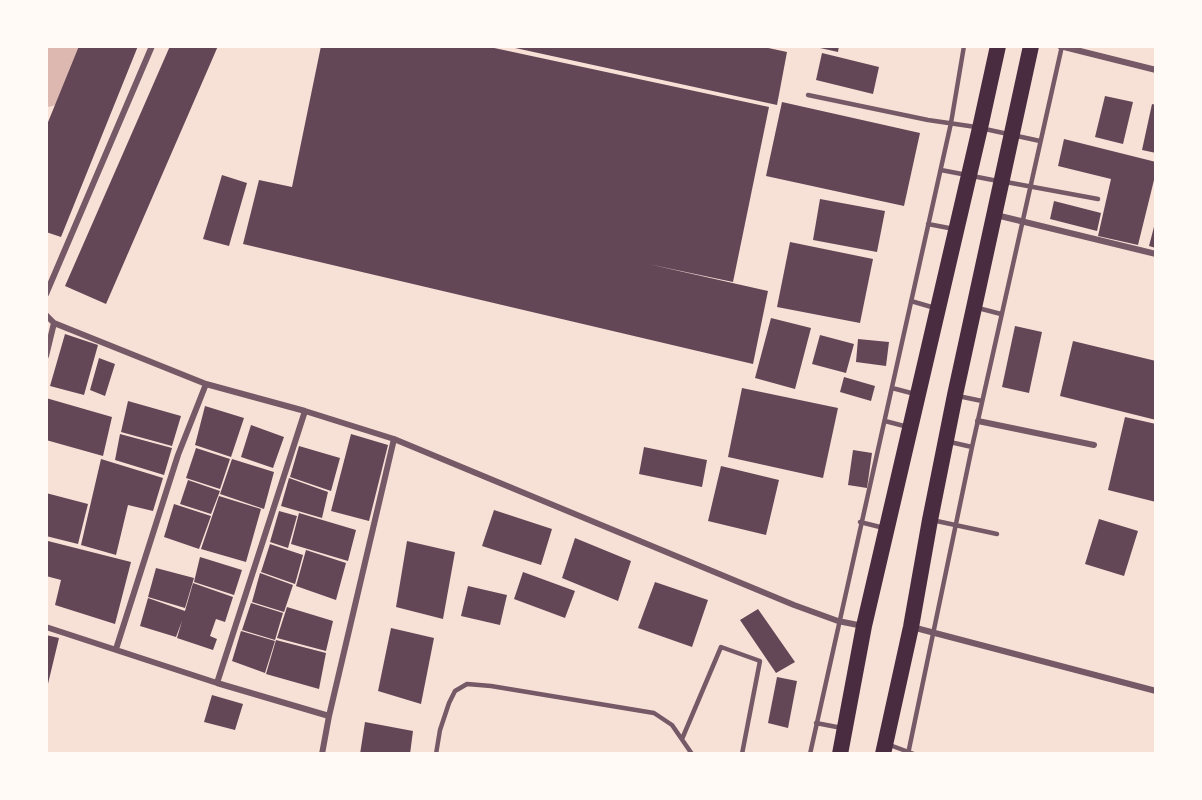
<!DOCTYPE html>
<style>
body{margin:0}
#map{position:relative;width:1202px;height:800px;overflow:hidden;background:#f7e1d7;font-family:Commissioner,sans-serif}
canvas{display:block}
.frame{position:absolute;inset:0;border:48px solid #fffaf5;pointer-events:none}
</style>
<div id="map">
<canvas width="1202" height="800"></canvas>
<div class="frame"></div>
</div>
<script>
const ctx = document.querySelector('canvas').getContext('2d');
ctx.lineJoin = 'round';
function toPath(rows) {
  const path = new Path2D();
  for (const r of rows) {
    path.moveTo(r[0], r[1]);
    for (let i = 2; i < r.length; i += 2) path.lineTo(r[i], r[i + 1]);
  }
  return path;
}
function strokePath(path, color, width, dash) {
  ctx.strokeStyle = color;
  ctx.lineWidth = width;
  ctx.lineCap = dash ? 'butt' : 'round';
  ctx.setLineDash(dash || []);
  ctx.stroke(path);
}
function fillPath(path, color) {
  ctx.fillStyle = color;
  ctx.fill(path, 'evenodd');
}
strokePath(toPath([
 [46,83,62,46]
]), '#dcb8b0', 48);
fillPath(toPath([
 [79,46,138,46,61,237,46,232,46,127],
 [170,46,218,46,106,304,65,286],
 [321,46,485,46,769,107,733,282,648,264,768,291,753,364,243,244,259,180,292,187],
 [506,46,759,46,787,52,777,105],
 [811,46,839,46,838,52],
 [822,53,879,67,873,94,816,80],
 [1105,96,1133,102,1123,144,1095,137],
 [782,102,920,133,904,206,766,176],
 [1152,104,1156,105,1156,153,1142,150],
 [1064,139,1156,162,1156,172,1138,245,1098,236,1111,179,1058,166],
 [222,175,247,183,229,246,203,239],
 [820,199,885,211,877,252,813,240],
 [1054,201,1101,213,1097,231,1050,219],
 [1155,223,1156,224,1156,248,1149,246],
 [790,242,873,259,860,323,777,307],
 [771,318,811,328,795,389,755,378],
 [1015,326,1042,332,1029,393,1002,387],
 [65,334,98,345,84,395,50,386],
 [820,335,854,344,846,373,812,364],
 [858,339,889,342,886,366,856,362],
 [1073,341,1156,361,1156,420,1060,396],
 [99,358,115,364,105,396,90,390],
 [844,377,875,386,871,401,840,392],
 [742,388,838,408,823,478,728,457],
 [46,398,112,417,103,456,46,440],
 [128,401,181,416,172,446,121,432],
 [205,406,244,418,231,457,195,445],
 [1125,417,1156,424,1156,502,1108,490],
 [251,425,284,437,273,468,241,457],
 [120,434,172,448,164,475,115,460],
 [351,434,388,445,369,521,331,511],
 [299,446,340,458,331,491,290,477],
 [644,447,707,460,702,487,639,474],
 [196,448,230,459,220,489,186,478],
 [853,450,872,453,867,488,848,485],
 [101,459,163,478,153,511,128,505,116,555,81,545],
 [232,459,274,472,264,509,220,494],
 [721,466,779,480,766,535,708,521],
 [289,478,328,492,322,518,281,506],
 [188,480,220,491,211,514,180,504],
 [46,493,88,504,78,544,46,536],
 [219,496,261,509,246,562,201,549],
 [174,504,211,516,199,549,164,537],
 [494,510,552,529,541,565,482,546],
 [279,511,297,516,288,548,270,542],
 [299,513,356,530,348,561,291,544],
 [1099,519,1138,531,1124,576,1085,564],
 [575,538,631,561,618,601,562,578],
 [48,541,131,562,115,624,55,605,61,580,46,576],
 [407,541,455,552,443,619,396,607],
 [270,544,303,555,295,584,261,572],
 [306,550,346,563,336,600,296,586],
 [200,557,242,570,234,595,194,582],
 [156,568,194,578,185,608,148,597],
 [523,572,575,591,565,618,514,599],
 [260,573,293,585,284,612,252,602],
 [655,582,708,600,692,647,638,628],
 [193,583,233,597,225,622,216,619,210,636,217,639,213,650,177,638,182,621,176,637,140,626,148,598,185,611],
 [468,586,507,595,500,625,461,616],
 [251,603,283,613,275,640,242,630],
 [287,607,333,621,326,651,277,638],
 [758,609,795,662,776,673,740,620],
 [391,628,434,638,421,704,378,691],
 [241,631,275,641,265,673,232,661],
 [46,635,59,638,47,688,46,688],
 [276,640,326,653,319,689,266,674],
 [777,677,797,681,788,728,768,723],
 [212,695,243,704,235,730,204,722],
 [365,722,413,731,410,754,360,754]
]), '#644757');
strokePath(toPath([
 [808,95,928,120,976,127],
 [985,129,1040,141],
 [941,170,998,181],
 [1006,182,1098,199],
 [928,224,954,229],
 [911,301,935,308],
 [978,308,1001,314],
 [892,388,915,394],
 [958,396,982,401],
 [885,421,908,427],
 [950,442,972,447],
 [932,520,997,534],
 [860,522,884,528],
 [816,723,842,728],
 [682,739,721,647,760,661,742,754],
 [887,744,914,754],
 [436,754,440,730,449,703,455,691,467,684,491,686,654,713,672,725,692,754],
 [810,754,951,123,964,46],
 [908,754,972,447,1062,46]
]), '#755966', 4.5);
strokePath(toPath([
 [1060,46,1156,70],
 [996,215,1156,254],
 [46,294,152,46],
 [46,315,54,323,206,384,305,411,394,439,794,605,838,621,863,626],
 [46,356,54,323],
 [978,421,1094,445],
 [46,627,217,683,329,716],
 [912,627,1156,691],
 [116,649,178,455,206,384],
 [217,683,305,411],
 [322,754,329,716,394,439]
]), '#755966', 6);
strokePath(toPath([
 [840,754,864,626,980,128,998,46],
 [883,754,911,627,930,520,955,395,1031,46]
]), '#4a2c40', 16);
</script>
